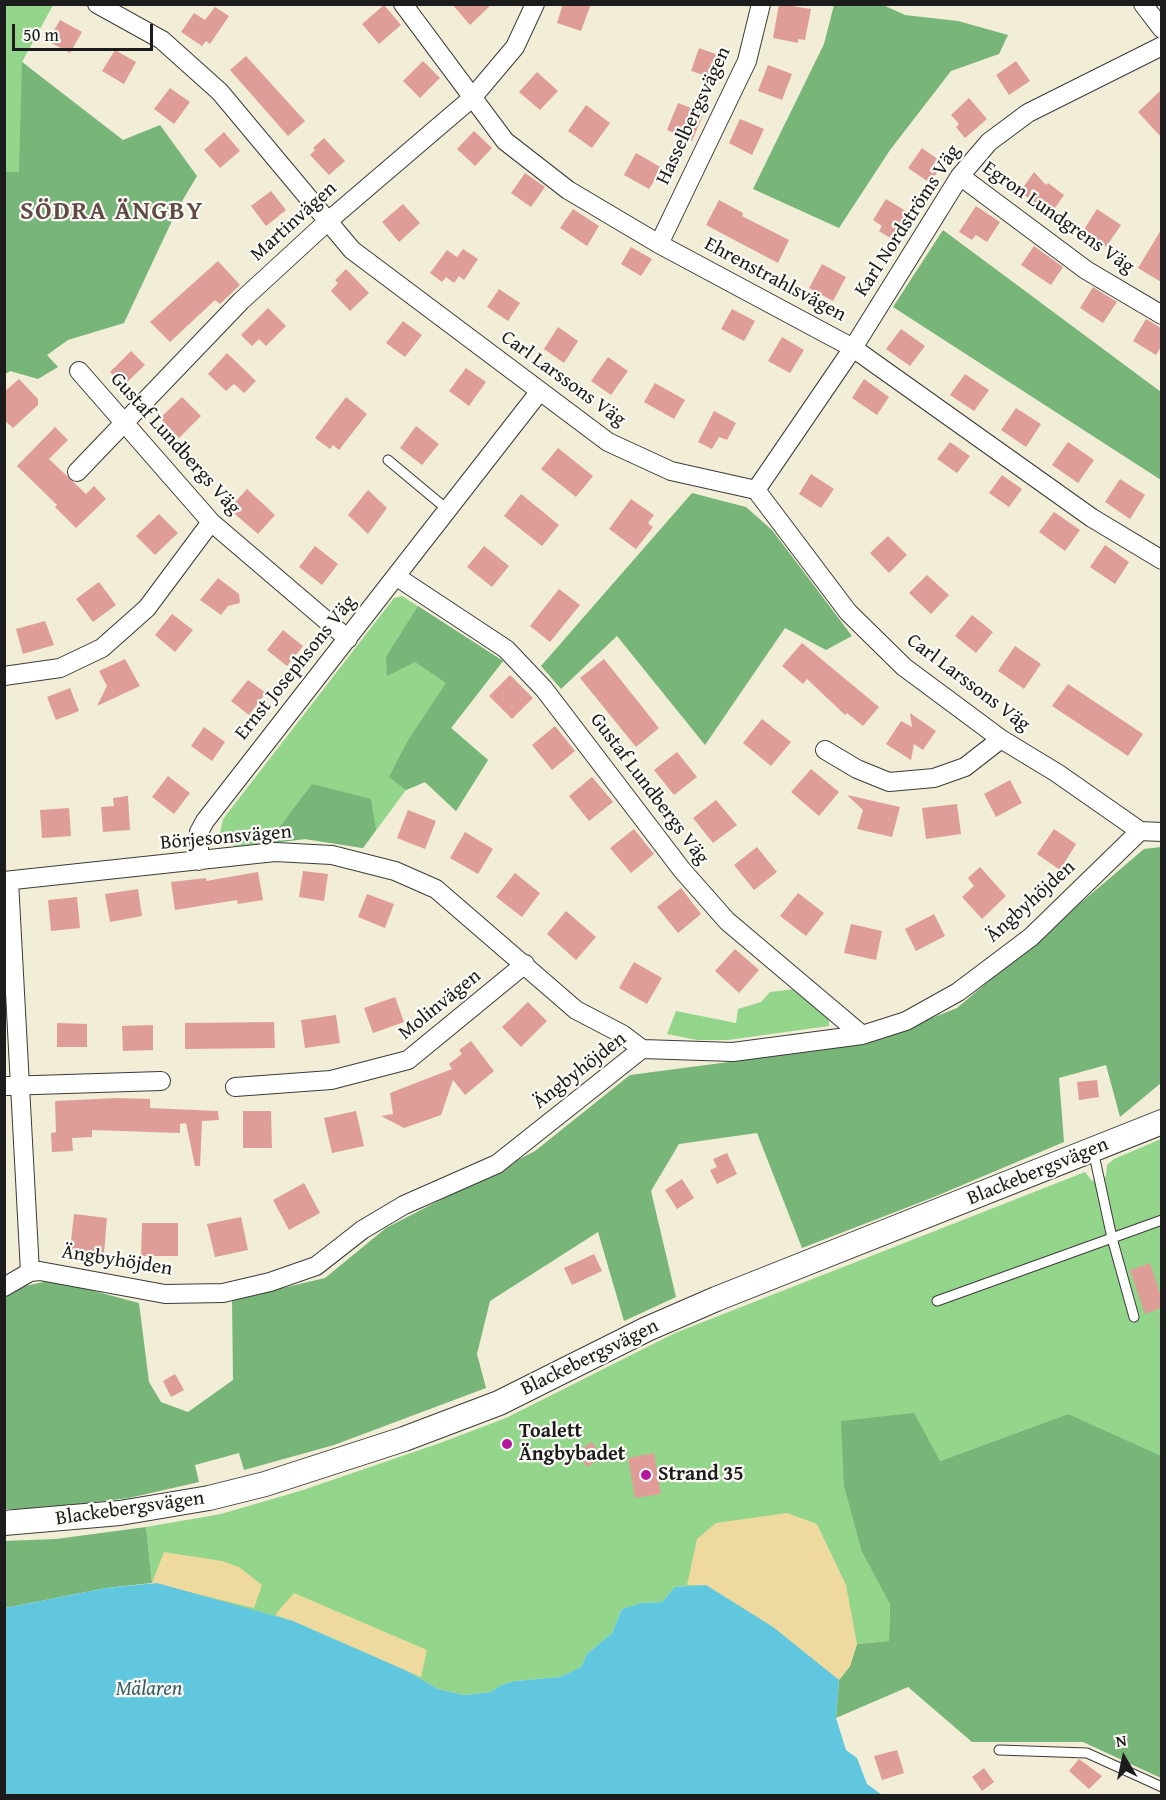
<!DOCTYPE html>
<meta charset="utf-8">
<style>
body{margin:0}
#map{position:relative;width:1166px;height:1800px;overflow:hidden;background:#f1edd7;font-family:"Gentium Book Plus",serif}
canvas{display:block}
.frame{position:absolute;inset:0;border:6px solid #1c1c1c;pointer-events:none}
.north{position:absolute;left:1094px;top:1728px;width:60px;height:60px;-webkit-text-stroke:4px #fdfcf7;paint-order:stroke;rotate:351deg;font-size:16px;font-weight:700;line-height:24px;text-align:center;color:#1c1c1c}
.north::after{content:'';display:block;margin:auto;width:21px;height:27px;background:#1c1c1c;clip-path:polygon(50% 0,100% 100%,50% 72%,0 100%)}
.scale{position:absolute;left:12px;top:24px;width:141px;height:27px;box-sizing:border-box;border:3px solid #1c1c1c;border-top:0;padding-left:8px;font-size:18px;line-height:21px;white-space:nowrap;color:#1c1c1c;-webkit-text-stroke:4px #fdfcf7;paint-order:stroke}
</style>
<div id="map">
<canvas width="1166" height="1800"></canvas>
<div class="frame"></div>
<div class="north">N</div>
<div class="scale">50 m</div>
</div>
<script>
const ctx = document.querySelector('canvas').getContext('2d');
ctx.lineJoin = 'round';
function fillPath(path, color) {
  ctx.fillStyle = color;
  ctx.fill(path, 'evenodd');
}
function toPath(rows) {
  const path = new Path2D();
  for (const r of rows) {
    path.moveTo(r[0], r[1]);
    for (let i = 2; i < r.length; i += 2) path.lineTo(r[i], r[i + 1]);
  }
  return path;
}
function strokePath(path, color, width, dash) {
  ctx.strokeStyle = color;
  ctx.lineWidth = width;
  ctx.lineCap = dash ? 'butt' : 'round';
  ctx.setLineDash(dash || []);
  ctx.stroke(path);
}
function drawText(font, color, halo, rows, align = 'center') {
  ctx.font = font + ' "Gentium Book Plus",serif';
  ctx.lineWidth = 4.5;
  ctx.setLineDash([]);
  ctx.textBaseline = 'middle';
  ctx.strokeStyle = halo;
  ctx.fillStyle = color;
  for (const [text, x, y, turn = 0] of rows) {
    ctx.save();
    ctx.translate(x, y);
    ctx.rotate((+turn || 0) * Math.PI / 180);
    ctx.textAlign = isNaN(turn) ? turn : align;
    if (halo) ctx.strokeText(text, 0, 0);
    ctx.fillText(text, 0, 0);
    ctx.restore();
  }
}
fillPath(toPath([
 [5,5,53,5,22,62,61,93,46,174,5,172],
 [402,596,503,661,451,728,488,760,456,811,425,782,406,790,363,848,305,839,238,846,226,844,220,833,223,819,394,598],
 [794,989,829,1018,829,1026,728,1040,697,1040,667,1034,676,1011,736,1023,738,1009,761,1002,770,992],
 [1161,1139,1161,1467,1068,1414,940,1461,862,1552,890,1603,889,1641,857,1644,839,1680,773,1627,706,1585,675,1587,662,1602,641,1603,622,1609,612,1633,587,1654,581,1667,560,1677,515,1681,501,1685,491,1692,464,1695,438,1689,407,1671,293,1621,152,1583,146,1527,221,1514,303,1490,440,1443,506,1418,675,1333,1085,1172,1092,1181,1106,1176,1107,1165,1114,1159]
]), '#94d58c');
fillPath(toPath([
 [834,5,883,5,905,15,958,21,1008,35,999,54,951,71,890,150,839,228,753,189,824,44],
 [22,62,123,140,160,125,197,176,178,208,124,323,68,340,47,355,58,367,38,379,10,371,4,375,5,172,19,172],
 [943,230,1161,392,1161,480,893,307],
 [692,493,746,507,772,530,852,636,826,650,785,628,705,745,617,636,561,689,541,666],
 [418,606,503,661,451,728,488,760,456,811,425,782,406,790,389,777,407,742,446,683,415,662,387,676,386,657],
 [312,784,371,799,376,830,363,848,305,839,267,844],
 [1161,847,1161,1083,1120,1117,1106,1065,1059,1078,1064,1142,934,1197,802,1248,757,1133,679,1144,651,1191,676,1297,624,1321,598,1232,490,1301,477,1354,486,1388,334,1445,244,1470,239,1453,195,1465,199,1482,129,1498,37,1509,5,1509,4,1298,20,1287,53,1280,139,1303,149,1382,161,1402,188,1412,233,1380,232,1300,325,1278,386,1228,535,1151,630,1075,866,1044,957,1008,1144,849],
 [914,1413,940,1461,1068,1414,1161,1456,1161,1778,1083,1742,972,1742,908,1687,836,1718,839,1680,850,1666,857,1644,889,1641,890,1604,862,1552,844,1486,841,1421],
 [146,1527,152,1583,106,1588,5,1608,4,1541,56,1539]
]), '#77b678');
fillPath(toPath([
 [787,1513,817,1524,846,1585,857,1644,850,1666,839,1680,773,1627,706,1585,687,1585,697,1539,716,1523],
 [164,1552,222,1561,239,1567,262,1585,254,1608,152,1583],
 [294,1593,427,1650,421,1677,293,1621,275,1615]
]), '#eeda9e');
fillPath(toPath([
 [157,1583,293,1621,407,1671,438,1689,464,1695,491,1692,501,1685,515,1681,560,1677,581,1667,587,1654,612,1633,622,1609,641,1603,662,1602,675,1587,706,1585,773,1627,839,1680,836,1718,846,1750,857,1758,867,1784,882,1795,5,1795,5,1608,106,1588]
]), '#61c7de');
fillPath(toPath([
 [452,4,492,4,470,25],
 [563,4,591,4,581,31,557,23],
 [779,4,811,9,805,40,798,39,798,43,773,38],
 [384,5,401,25,379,44,362,24],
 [215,7,229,16,210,44,206,41,202,46,181,32,194,13,205,20],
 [60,20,82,32,70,53,48,41],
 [699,48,727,58,719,80,691,71],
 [115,50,136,62,124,84,102,71],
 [246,56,305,121,288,136,230,70],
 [423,61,440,78,420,98,403,81],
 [1016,61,1030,81,1009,95,996,75],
 [768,65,792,74,782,100,758,91],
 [537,72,558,91,540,110,519,92],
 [170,88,190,102,174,124,154,109],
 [1161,90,1161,137,1138,112],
 [969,98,987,119,965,138,956,127,959,124,951,115],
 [678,103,704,113,692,141,667,130],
 [586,105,610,123,592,148,568,131],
 [740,119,764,129,752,155,729,143],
 [474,131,492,148,475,166,457,149],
 [224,132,240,151,220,168,204,150],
 [324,138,345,161,329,175,310,155,315,150,313,148],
 [922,148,943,163,930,183,908,168],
 [636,153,662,168,649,189,624,175],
 [1034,172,1046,185,1048,183,1064,195,1051,214,1020,192],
 [525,173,545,187,531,207,511,193],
 [271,191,286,210,266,226,251,206],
 [886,199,909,213,892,239,879,231,882,226,873,220],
 [719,200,743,213,742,216,789,240,778,263,706,225],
 [403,204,420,223,399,242,382,222],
 [976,206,1000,222,987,242,976,235,972,240,959,232],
 [573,209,599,226,587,246,560,228],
 [1097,209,1121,225,1106,247,1083,231],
 [1161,230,1161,282,1138,268],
 [1034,246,1063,267,1051,285,1021,265],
 [631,247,652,259,641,276,621,264],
 [463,249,478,259,464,280,459,276,454,283,446,277,442,282,430,273,447,250,457,257],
 [218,261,240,285,220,304,215,300,170,342,150,322],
 [822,264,846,277,833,301,809,288],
 [346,269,369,293,350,311,331,291,338,283,335,280],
 [1093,287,1117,302,1103,323,1080,308],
 [499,289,520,303,508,321,487,307],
 [268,308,286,326,266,346,259,339,252,346,241,335],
 [732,309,755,321,744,341,721,329],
 [1146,319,1161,328,1161,347,1156,355,1133,341],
 [403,321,422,335,405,357,386,343],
 [558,327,578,341,564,363,544,349],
 [901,329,925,346,910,366,886,349],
 [782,337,804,350,790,373,768,361],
 [131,351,145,365,123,386,110,372],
 [227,353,256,381,244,393,234,384,226,391,208,374],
 [608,357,628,371,611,395,591,381],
 [466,368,486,382,469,406,449,391],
 [965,374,989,390,974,411,950,395],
 [19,379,38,399,38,405,13,428,4,420,4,392],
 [864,379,889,397,877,415,852,398],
 [655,383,685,400,674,419,644,402],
 [182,397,201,416,179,438,160,418],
 [346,397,367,414,339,450,333,445,330,449,315,438],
 [1016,408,1041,424,1026,447,1001,430],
 [714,411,736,423,727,440,719,437,712,449,698,442],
 [416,426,439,444,422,465,400,448],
 [55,427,68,440,49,459,86,494,94,486,106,499,76,528,55,507,57,505,17,466],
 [950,442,970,456,957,473,937,459],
 [1068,442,1094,460,1078,483,1052,465],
 [558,448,593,476,576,497,541,469],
 [811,474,834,489,821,508,799,494],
 [1002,475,1022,489,1009,507,989,493],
 [1120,479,1145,495,1130,519,1105,502],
 [247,489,275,515,258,534,229,509],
 [368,490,387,508,368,534,348,515],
 [521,494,559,525,542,546,504,516],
 [631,499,654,515,648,523,653,527,636,549,609,529],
 [1054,512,1080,530,1065,551,1039,532],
 [159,514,178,533,155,555,136,536],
 [888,536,907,555,889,573,870,553],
 [1105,545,1129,562,1115,584,1090,567],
 [315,546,338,564,322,585,299,567],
 [484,546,509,566,492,587,467,567],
 [927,575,949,595,931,614,909,593],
 [218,578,239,594,240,603,228,606,221,615,200,600],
 [99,582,116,605,93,622,76,599],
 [559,589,580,605,550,642,530,626],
 [172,614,193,630,175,652,155,635],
 [972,615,993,632,976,653,955,636],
 [45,621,54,645,23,654,16,629],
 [283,630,303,646,287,666,267,650],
 [802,643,879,707,863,726,847,713,845,715,807,679,803,684,782,666],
 [1015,646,1041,664,1024,689,998,671],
 [125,659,140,686,97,706,107,686,99,671],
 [604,659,659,728,636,747,580,678],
 [510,675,533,698,512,719,489,696],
 [248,680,266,693,249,715,231,701],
 [1068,684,1143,734,1128,756,1052,706],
 [70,688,79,711,56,720,47,697],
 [910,713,936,731,923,750,914,744,911,760,886,744,901,721,912,727],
 [762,719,791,742,771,766,743,743],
 [555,726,575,751,552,770,532,745],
 [204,727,225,742,212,761,191,746],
 [677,752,697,777,674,795,654,770],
 [811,769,839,792,819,816,791,792],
 [168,776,190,793,174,814,152,797],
 [592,777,613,802,589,821,569,796],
 [1010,780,1022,803,996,817,984,794],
 [847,795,900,807,892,837,857,829,863,810],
 [128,796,130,830,103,832,101,807,114,806,113,798],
 [716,800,737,825,713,843,693,818],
 [957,804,961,834,926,839,922,808],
 [69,808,71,836,42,838,40,810],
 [408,810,436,821,425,849,397,838],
 [634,829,654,854,631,873,610,848],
 [1054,829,1076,844,1060,870,1037,854],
 [465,832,493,849,478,874,450,858],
 [757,847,777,872,754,890,734,865],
 [980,867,1006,896,982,919,962,897,974,886,968,878],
 [303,871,328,874,324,901,299,897],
 [258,872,263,900,238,904,237,900,175,910,171,882,206,878,206,881],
 [515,873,540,893,522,917,496,897],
 [681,888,701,914,678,933,657,907],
 [138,889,142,916,110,922,105,894],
 [798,893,824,913,806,936,780,916],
 [367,894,394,904,385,928,358,917],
 [77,897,80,928,51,931,48,900],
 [566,911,596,937,576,960,547,934],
 [934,914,945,936,916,951,905,929],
 [851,924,882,931,876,960,844,953],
 [735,949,759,970,739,993,715,971],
 [634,962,662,978,647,1004,619,988],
 [395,997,404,1022,373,1033,364,1008],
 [528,1002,547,1021,521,1047,502,1027],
 [336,1015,340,1043,305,1048,301,1020],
 [274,1022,275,1048,185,1049,185,1023],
 [57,1023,87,1024,87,1047,57,1047],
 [153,1025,153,1050,123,1051,122,1026],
 [471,1041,494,1071,465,1095,453,1080,441,1115,404,1128,381,1116,393,1114,390,1093,452,1069,449,1064,462,1054,459,1050],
 [1097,1080,1099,1097,1079,1100,1077,1082],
 [118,1098,150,1099,150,1108,218,1111,219,1120,202,1121,200,1166,195,1166,186,1123,180,1124,180,1133,92,1130,92,1137,72,1138,73,1151,52,1152,51,1133,56,1132,55,1101],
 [243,1111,271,1111,272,1148,243,1148],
 [356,1111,364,1146,332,1153,324,1118],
 [727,1153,737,1174,717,1184,710,1170,717,1167,713,1159],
 [682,1179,694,1198,677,1209,665,1190],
 [304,1183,320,1213,289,1230,273,1200],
 [74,1214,107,1218,104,1253,70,1250],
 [241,1217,248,1250,215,1257,207,1224],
 [142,1223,178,1223,178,1256,141,1256],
 [594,1254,602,1271,572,1285,564,1268],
 [1150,1263,1161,1297,1161,1308,1145,1314,1130,1270],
 [175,1374,184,1390,171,1397,163,1381],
 [592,1442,602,1457,587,1467,577,1452],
 [654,1453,661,1494,635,1498,628,1458],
 [897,1750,904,1773,882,1780,874,1756],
 [1079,1759,1102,1776,1089,1789,1069,1771],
 [984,1768,994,1782,982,1791,972,1777]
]), '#df9d98');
const service = toPath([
 [388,460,448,510],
 [1093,1150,1112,1238,1134,1317],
 [937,1301,1162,1220],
 [999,1750,1087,1753,1162,1787]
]);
const minor = toPath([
 [97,4,162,40,220,92,352,250,608,442,671,471,756,490,848,612,904,667,1001,739,1057,773,1140,831],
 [403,4,505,141,568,190,659,244,853,348,1092,518,1162,560],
 [1143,4,1162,29],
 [960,176,1086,270,1162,315],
 [659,244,747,61,761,4],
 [79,371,211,522,348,639],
 [77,472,241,301,327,222,472,98,515,47,535,4],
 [756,490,853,348,960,176,989,142,1028,113,1162,46],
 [397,577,506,649,544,689,682,870,727,921,862,1035],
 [4,676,60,668,102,648,147,608,211,522],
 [825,750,857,769,889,782,934,778,965,767,1001,739],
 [199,861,199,832,205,821,540,391],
 [4,881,275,852,332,855,395,871,436,889,576,1010,622,1034,642,1049],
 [9,881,30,1272],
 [4,1086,161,1081],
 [235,1087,331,1080,408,1060,525,964],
 [4,1287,30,1272,40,1271,165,1294,223,1293,270,1282,316,1266,362,1230,404,1205,497,1164,642,1049,733,1052,862,1035,906,1021,958,992,1031,937,1140,831,1162,832]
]);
const tertiary = toPath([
 [4,1523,120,1513,209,1498,265,1484,404,1439,499,1403,647,1329,716,1299,1162,1122]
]);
strokePath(service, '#3c3b38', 11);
strokePath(minor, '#3c3b38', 20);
strokePath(tertiary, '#3c3b38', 26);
strokePath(service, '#fff', 9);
strokePath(minor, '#fff', 18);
strokePath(tertiary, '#fff', 24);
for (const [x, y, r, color] of [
 [507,1444,6,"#b5179e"],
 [646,1475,6,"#b5179e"]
]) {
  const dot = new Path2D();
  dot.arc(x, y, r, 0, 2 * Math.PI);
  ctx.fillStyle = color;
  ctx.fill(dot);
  strokePath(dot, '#fdfcf7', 2);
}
drawText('20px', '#1c1c1c', '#fdfcf7', [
 ["Hasselbergsvägen",694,116,-65],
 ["Egron Lundgrens Väg",1058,218,35],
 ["Karl Nordströms Väg",908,221,-57],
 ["Martinvägen",294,222,-42],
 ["Ehrenstrahlsvägen",775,280,28],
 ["Carl Larssons Väg",563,379,36],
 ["Gustaf Lundbergs Väg",175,444,48],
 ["Ernst Josephsons Väg",296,668,-51],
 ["Carl Larssons Väg",968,683,37],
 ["Gustaf Lundbergs Väg",649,789,53],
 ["Börjesonsvägen",226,838,-5],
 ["Ängbyhöjden",1031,902,-42],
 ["Molinvägen",440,1005,-39],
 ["Ängbyhöjden",580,1071,-38],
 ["Blackebergsvägen",1038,1172,-22],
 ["Ängbyhöjden",117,1261,9],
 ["Blackebergsvägen",590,1358,-26],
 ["Blackebergsvägen",130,1509,-8]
]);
drawText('bold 20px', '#1c1c1c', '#fdfcf7', [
 ["Toalett",519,1432],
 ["Ängbybadet",519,1455],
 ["Strand 35",658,1475]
], 'left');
drawText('italic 21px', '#38606a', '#fdfcf7', [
 ["Mälaren",149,1690]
]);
ctx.letterSpacing = '1.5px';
drawText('bold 26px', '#604947', '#fdfcf7', [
 ["SÖDRA ÄNGBY",112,212]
]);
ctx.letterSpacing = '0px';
</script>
